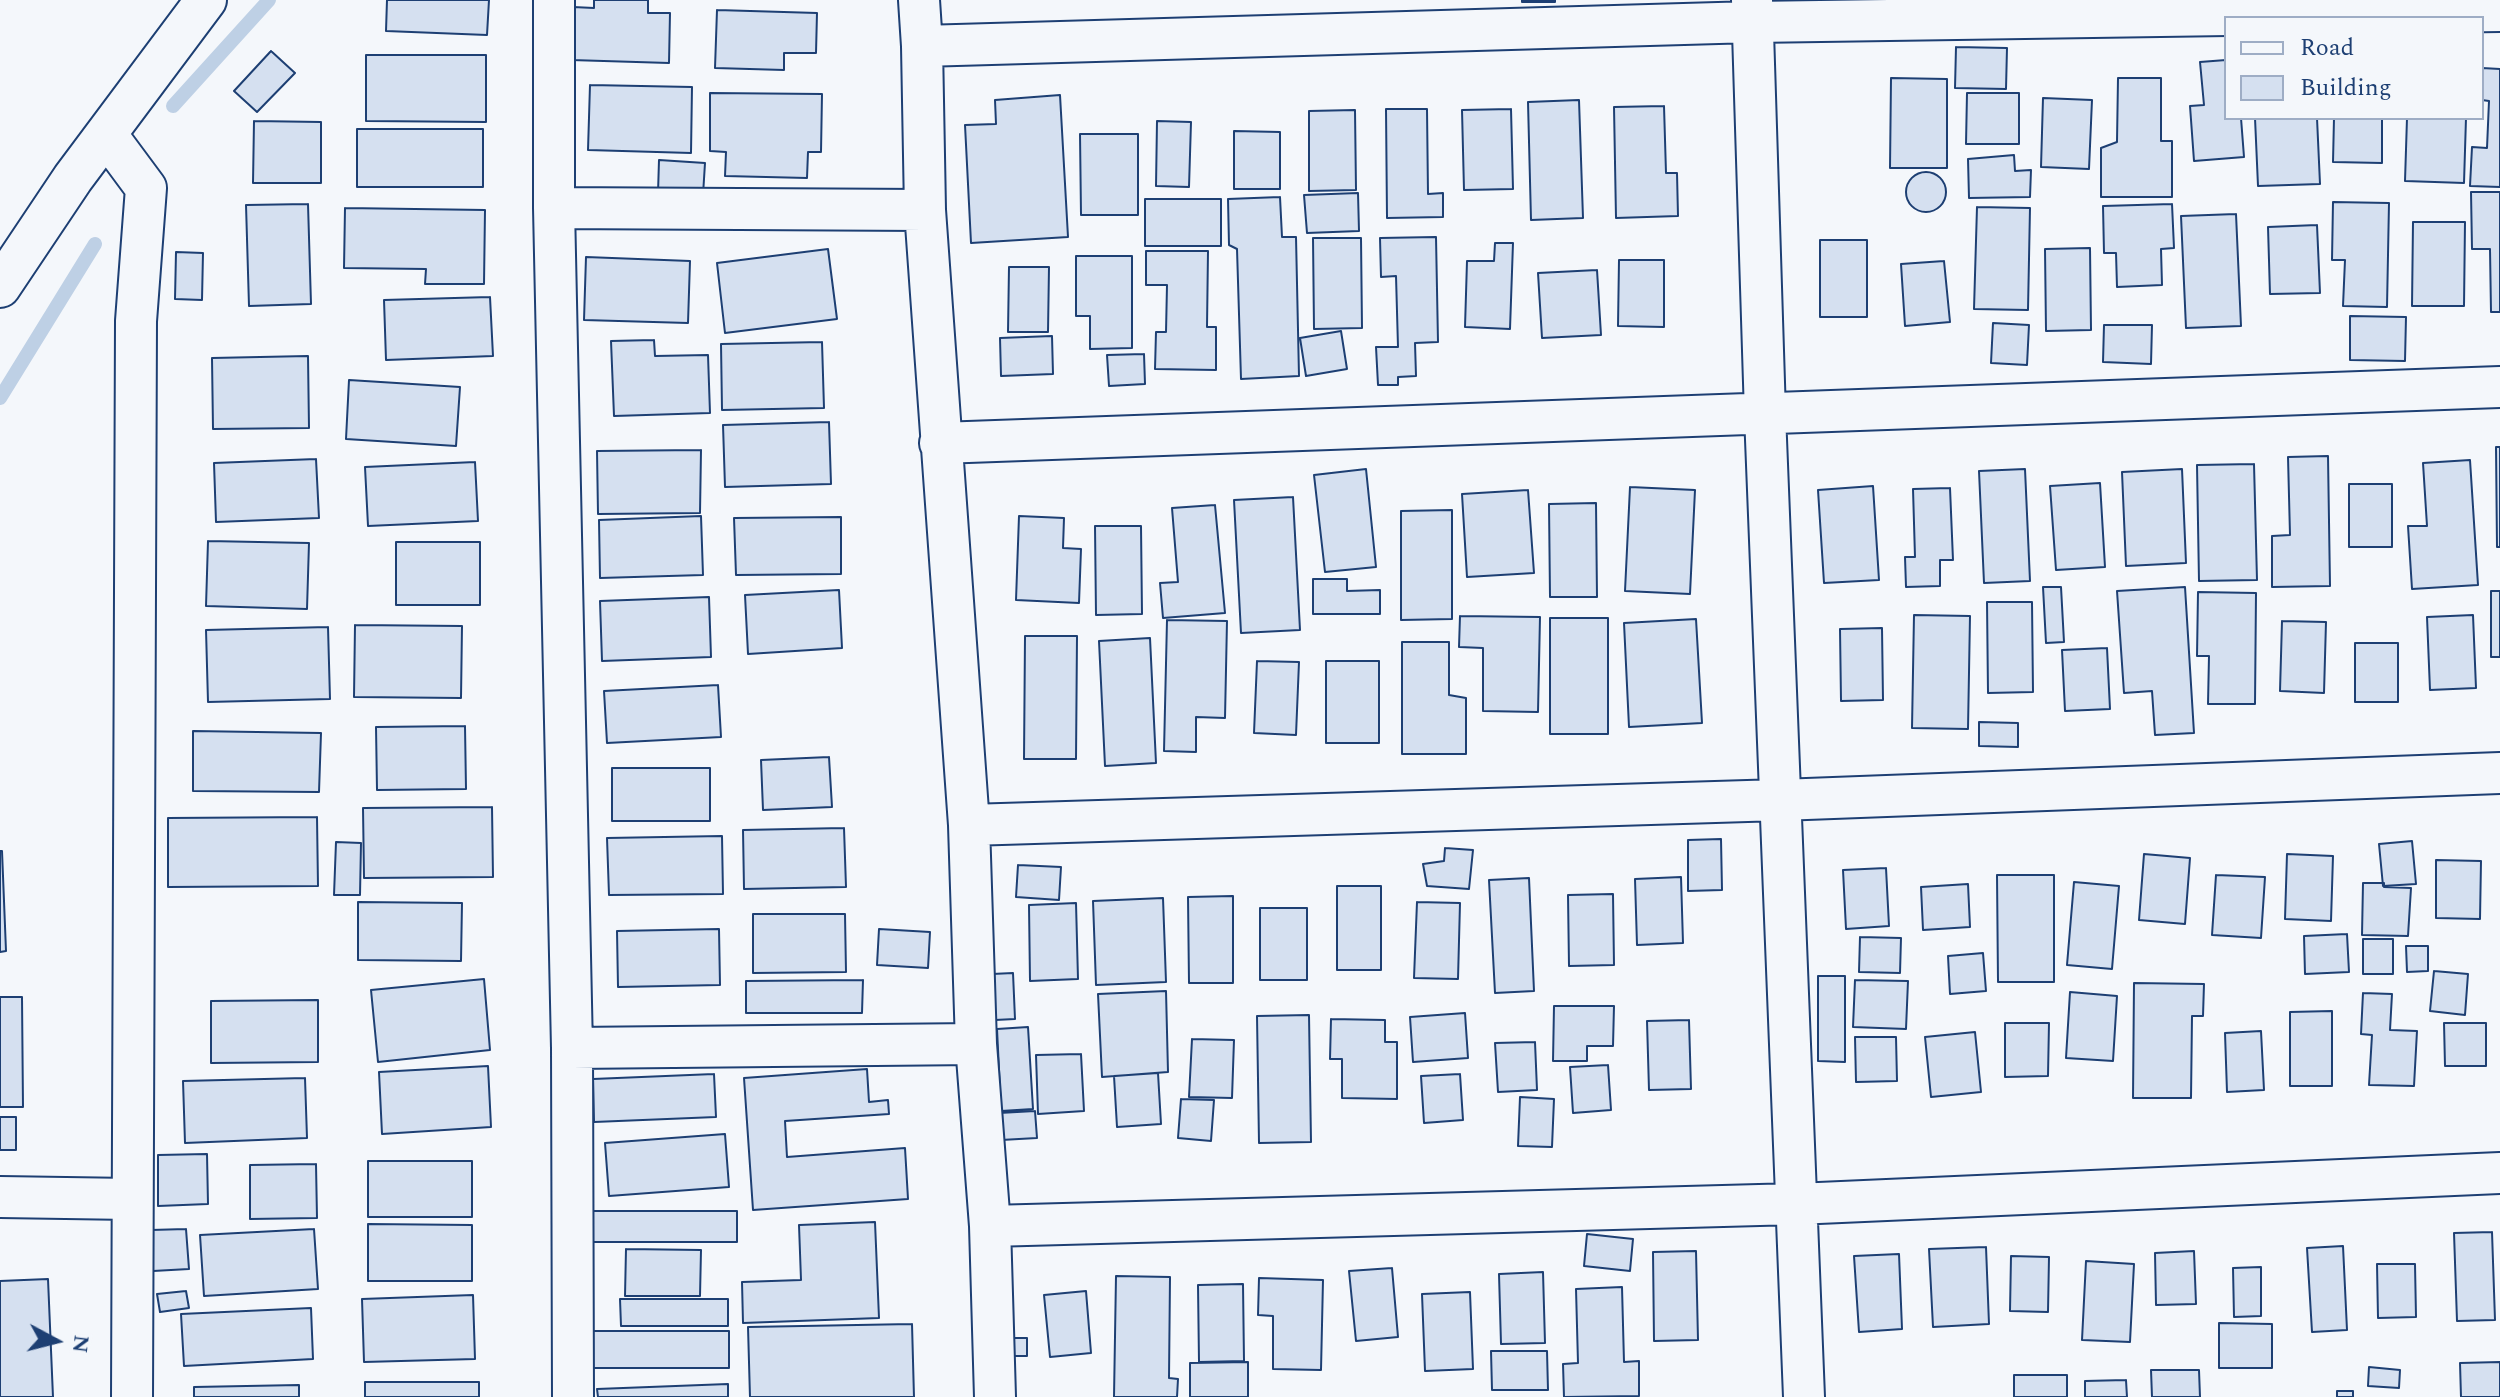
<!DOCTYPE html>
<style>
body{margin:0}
#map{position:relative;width:2500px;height:1397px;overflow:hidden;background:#f4f7fb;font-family:Spectral,serif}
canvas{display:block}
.legend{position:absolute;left:2224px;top:16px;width:260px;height:104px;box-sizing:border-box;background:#f4f7fb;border:2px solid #9eadc5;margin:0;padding:10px 14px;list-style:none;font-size:24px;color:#1d3f73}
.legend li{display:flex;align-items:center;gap:16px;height:40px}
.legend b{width:40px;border:2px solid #9eadc5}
.north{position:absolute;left:16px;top:1301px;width:80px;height:80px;-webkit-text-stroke:6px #f4f7fb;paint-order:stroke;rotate:97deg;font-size:22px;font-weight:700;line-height:32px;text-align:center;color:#1d3f73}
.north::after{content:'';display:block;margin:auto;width:28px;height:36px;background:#1d3f73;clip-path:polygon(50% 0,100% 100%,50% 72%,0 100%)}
</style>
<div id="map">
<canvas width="2500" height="1397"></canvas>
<ul class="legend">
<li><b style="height:10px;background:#f4f7fb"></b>Road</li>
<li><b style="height:22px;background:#d5e0f0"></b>Building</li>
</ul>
<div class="north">N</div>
</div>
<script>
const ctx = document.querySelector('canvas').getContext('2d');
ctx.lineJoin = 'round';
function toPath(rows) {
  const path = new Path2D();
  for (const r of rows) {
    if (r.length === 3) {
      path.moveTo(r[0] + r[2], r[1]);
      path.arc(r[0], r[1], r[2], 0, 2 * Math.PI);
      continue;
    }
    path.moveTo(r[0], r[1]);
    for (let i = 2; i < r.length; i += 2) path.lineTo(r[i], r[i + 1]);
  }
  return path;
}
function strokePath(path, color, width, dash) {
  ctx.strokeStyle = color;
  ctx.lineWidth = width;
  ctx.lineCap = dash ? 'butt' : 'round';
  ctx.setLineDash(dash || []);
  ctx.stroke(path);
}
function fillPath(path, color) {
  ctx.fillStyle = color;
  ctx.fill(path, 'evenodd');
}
strokePath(toPath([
 [173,106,269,0],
 [0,398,95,244]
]), '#bed0e5', 14);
const building = toPath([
 [387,0,489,0,487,35,386,31,387,0],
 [594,0,648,0,648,13,670,13,669,63,571,60,573,7,594,8,594,0],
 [1522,0,1555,0,1555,2,1522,2,1522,0],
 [717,10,817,13,816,53,784,53,784,70,715,68,717,10],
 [1956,47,2007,48,2006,89,1955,88,1956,47],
 [271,51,295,73,257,112,234,91,271,51],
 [366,55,486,55,486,122,366,121,366,55],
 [2226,60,2226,118,2241,118,2244,157,2194,161,2190,106,2204,105,2200,62,2226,60],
 [2482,68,2500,69,2500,187,2470,186,2472,147,2487,148,2489,101,2482,100,2482,68],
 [1891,78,1947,79,1947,168,1890,168,1891,78],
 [2118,78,2161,78,2161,141,2172,141,2172,197,2101,197,2101,148,2117,142,2118,78],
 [590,85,692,87,691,153,588,150,590,85],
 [710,93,822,94,821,152,808,152,807,178,725,176,726,152,710,151,710,93],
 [1967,93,2019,93,2019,144,1966,144,1967,93],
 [1060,95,1068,237,971,243,965,125,996,124,995,100,1060,95],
 [2043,98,2092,100,2089,169,2041,167,2043,98],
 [1579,100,1583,218,1531,220,1528,102,1579,100],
 [1664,106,1666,173,1677,173,1678,216,1616,218,1614,107,1664,106],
 [1386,109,1427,109,1428,194,1443,193,1443,217,1387,218,1386,109],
 [1511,109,1513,189,1464,190,1462,110,1511,109],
 [1355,110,1356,190,1309,191,1309,111,1355,110],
 [2255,118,2317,118,2320,184,2258,186,2255,118],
 [2334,118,2382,118,2382,163,2333,162,2334,118],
 [2407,118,2466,118,2464,183,2405,181,2407,118],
 [254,121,321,122,321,183,253,183,254,121],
 [1157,121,1191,122,1189,187,1156,186,1157,121],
 [357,129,483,129,483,187,357,187,357,129],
 [1234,131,1280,132,1280,189,1234,189,1234,131],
 [1080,134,1138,134,1138,215,1081,215,1080,134],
 [2014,155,2015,171,2031,170,2030,197,1969,198,1968,159,2014,155],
 [659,160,705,163,703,195,658,193,659,160],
 [1926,192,20],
 [2471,192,2500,192,2500,312,2491,312,2490,249,2472,249,2471,192],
 [1358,193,1359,231,1307,233,1304,195,1358,193],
 [1280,197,1282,237,1296,237,1299,376,1241,379,1237,249,1229,245,1228,199,1280,197],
 [1145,199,1221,199,1221,246,1145,246,1145,199],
 [2333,202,2389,203,2387,307,2343,306,2345,260,2332,260,2333,202],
 [308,204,311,304,249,306,246,205,308,204],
 [2172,204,2174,248,2161,249,2162,285,2117,287,2116,253,2104,253,2103,206,2172,204],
 [1977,207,2030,208,2028,310,1974,309,1977,207],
 [345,208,485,210,484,284,425,284,426,269,344,268,345,208],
 [2236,214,2241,326,2186,328,2181,216,2236,214],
 [2413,222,2465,222,2464,306,2412,306,2413,222],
 [2317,225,2320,293,2270,294,2268,227,2317,225],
 [1436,237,1438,342,1415,343,1416,376,1398,377,1398,385,1378,385,1376,347,1398,347,1396,276,1381,277,1380,238,1436,237],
 [1313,238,1361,238,1362,328,1314,329,1313,238],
 [1820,240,1867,240,1867,317,1820,317,1820,240],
 [1495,243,1513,243,1510,329,1465,327,1467,261,1494,261,1495,243],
 [2090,248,2091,330,2046,331,2045,249,2090,248],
 [828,249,837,319,725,333,717,263,828,249],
 [1146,251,1208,251,1207,327,1216,327,1216,370,1155,369,1156,332,1166,332,1167,285,1146,285,1146,251],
 [176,252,203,253,202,300,175,299,176,252],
 [1076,256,1132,256,1132,348,1090,349,1090,316,1076,316,1076,256],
 [586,257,690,261,688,323,584,320,586,257],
 [1619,260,1664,260,1664,327,1618,326,1619,260],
 [1944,261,1950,322,1905,326,1901,264,1944,261],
 [1009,267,1049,267,1048,332,1008,332,1009,267],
 [1597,270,1601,335,1542,338,1538,273,1597,270],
 [490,297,493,356,386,360,384,300,490,297],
 [2350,316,2406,317,2405,361,2350,360,2350,316],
 [1993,323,2029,325,2027,365,1991,363,1993,323],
 [2104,325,2152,325,2151,364,2103,362,2104,325],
 [1341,331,1347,369,1306,376,1300,338,1341,331],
 [1052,336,1053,374,1001,376,1000,338,1052,336],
 [654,340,655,356,708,355,710,413,614,416,611,341,654,340],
 [822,342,824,408,722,410,721,344,822,342],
 [1144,354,1145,384,1109,386,1107,355,1144,354],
 [308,356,309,428,213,429,212,358,308,356],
 [349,380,460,387,456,446,346,439,349,380],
 [829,422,831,484,725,487,723,425,829,422],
 [2496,447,2500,447,2500,547,2497,547,2496,447],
 [701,450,700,513,598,514,597,451,701,450],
 [2328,456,2330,586,2272,587,2272,536,2290,535,2288,457,2328,456],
 [316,459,319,518,216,522,214,463,316,459],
 [2470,460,2478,585,2412,589,2408,526,2427,526,2423,463,2470,460],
 [475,462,478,521,368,526,365,467,475,462],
 [2254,464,2257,580,2199,581,2197,465,2254,464],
 [1366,469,1376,567,1325,572,1314,475,1366,469],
 [2025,469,2030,581,1984,583,1979,471,2025,469],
 [2182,469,2186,563,2126,566,2122,472,2182,469],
 [2100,483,2105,567,2056,570,2050,486,2100,483],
 [2349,484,2392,484,2392,547,2349,547,2349,484],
 [1873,486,1879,580,1824,583,1818,490,1873,486],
 [1630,487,1695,490,1690,594,1625,591,1630,487],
 [1950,488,1953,560,1940,560,1940,586,1906,587,1905,557,1915,557,1913,489,1950,488],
 [1528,490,1534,573,1467,577,1462,494,1528,490],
 [1293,497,1300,630,1241,633,1234,500,1293,497],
 [1596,503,1597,597,1550,597,1549,504,1596,503],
 [1215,505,1225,613,1163,618,1160,583,1178,582,1172,508,1215,505],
 [1452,510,1452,619,1401,620,1401,511,1452,510],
 [701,516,703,575,600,578,599,520,701,516],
 [1019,516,1064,518,1063,548,1081,549,1079,603,1016,600,1019,516],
 [841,517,841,574,736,575,734,518,841,517],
 [1095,526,1141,526,1142,614,1096,615,1095,526],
 [208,541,309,543,307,609,206,606,208,541],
 [396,542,480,542,480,605,396,605,396,542],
 [1313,579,1347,579,1347,591,1380,590,1380,614,1313,614,1313,579],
 [2043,587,2061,587,2064,642,2046,643,2043,587],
 [2185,587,2194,733,2155,735,2152,691,2124,693,2117,591,2185,587],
 [839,590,842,648,748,654,745,595,839,590],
 [2491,591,2500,591,2500,657,2491,657,2491,591],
 [2198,592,2256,593,2255,704,2208,704,2209,656,2197,656,2198,592],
 [709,597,711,657,602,661,600,601,709,597],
 [1987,602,2032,602,2033,692,1988,693,1987,602],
 [1914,615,1970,616,1968,729,1912,728,1914,615],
 [2473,615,2476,688,2430,690,2427,617,2473,615],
 [1460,616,1540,617,1538,712,1483,711,1483,648,1459,647,1460,616],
 [1550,618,1608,618,1608,734,1550,734,1550,618],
 [1696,619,1702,723,1629,727,1624,623,1696,619],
 [1167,620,1227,621,1225,718,1196,717,1196,752,1164,751,1167,620],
 [2282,621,2326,622,2324,693,2280,691,2282,621],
 [355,625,462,626,461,698,354,697,355,625],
 [328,627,330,699,208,702,206,630,328,627],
 [1882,628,1883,700,1841,701,1840,629,1882,628],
 [1025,636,1077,636,1076,759,1024,759,1025,636],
 [1150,638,1156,763,1105,766,1099,641,1150,638],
 [1402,642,1449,642,1449,695,1466,698,1466,754,1402,754,1402,642],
 [2355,643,2398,643,2398,702,2355,702,2355,643],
 [2107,648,2110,709,2065,711,2062,650,2107,648],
 [1257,661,1299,662,1296,735,1254,733,1257,661],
 [1326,661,1379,661,1379,743,1326,743,1326,661],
 [718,685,721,737,607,743,604,691,718,685],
 [1979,722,2018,723,2018,747,1979,746,1979,722],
 [465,726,466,789,377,790,376,727,465,726],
 [193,731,321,733,319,792,193,791,193,731],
 [829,757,832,807,763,810,761,760,829,757],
 [612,768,710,768,710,821,612,821,612,768],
 [492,807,493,877,364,878,363,808,492,807],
 [317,817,318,886,168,887,168,818,317,817],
 [844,828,846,887,744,889,743,830,844,828],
 [722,836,723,894,609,895,607,838,722,836],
 [1721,839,1722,890,1688,891,1688,840,1721,839],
 [2412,841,2416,884,2383,886,2379,844,2412,841],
 [336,842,361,843,360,895,334,895,336,842],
 [1445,848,1473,850,1469,889,1427,886,1423,864,1444,861,1445,848],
 [0,851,2,851,6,951,0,952,0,851],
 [2144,854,2190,858,2185,924,2139,920,2144,854],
 [2287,854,2333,856,2331,921,2285,919,2287,854],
 [2436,860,2481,861,2480,919,2436,918,2436,860],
 [1018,865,1061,867,1059,900,1016,897,1018,865],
 [1886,868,1889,926,1846,929,1843,870,1886,868],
 [1997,875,2054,875,2054,982,1998,982,1997,875],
 [2216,875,2265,877,2261,938,2212,935,2216,875],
 [1681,877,1683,943,1637,945,1635,879,1681,877],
 [1529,878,1534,991,1495,993,1489,880,1529,878],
 [2074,882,2119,886,2112,969,2067,965,2074,882],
 [2363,883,2384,883,2384,887,2411,888,2408,936,2362,935,2363,883],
 [1968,884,1970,927,1923,930,1921,887,1968,884],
 [1337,886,1381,886,1381,970,1337,970,1337,886],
 [1613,894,1614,965,1569,966,1568,895,1613,894],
 [1233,896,1233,983,1189,983,1188,897,1233,896],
 [1163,898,1166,982,1096,985,1093,901,1163,898],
 [358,902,462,903,461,961,358,960,358,902],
 [1417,902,1460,903,1458,979,1414,978,1417,902],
 [1076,903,1078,979,1030,981,1029,905,1076,903],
 [1260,908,1307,908,1307,980,1260,980,1260,908],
 [753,914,845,914,846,972,753,973,753,914],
 [719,929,720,985,618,987,617,931,719,929],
 [879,929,930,932,928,968,877,965,879,929],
 [2347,934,2349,972,2305,974,2304,936,2347,934],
 [1860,937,1901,938,1900,973,1859,972,1860,937],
 [2363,939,2393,939,2393,974,2363,974,2363,939],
 [2406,946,2428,946,2428,971,2407,972,2406,946],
 [1983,953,1986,991,1950,994,1948,956,1983,953],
 [2434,971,2468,974,2465,1015,2430,1011,2434,971],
 [1013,973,1015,1019,995,1020,992,974,1013,973],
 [1818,976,1845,976,1845,1062,1818,1061,1818,976],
 [484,979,490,1050,378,1062,371,990,484,979],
 [863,980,862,1013,746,1013,746,981,863,980],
 [1855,980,1908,981,1906,1029,1853,1027,1855,980],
 [2134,983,2204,984,2203,1016,2192,1016,2191,1098,2133,1098,2134,983],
 [1166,991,1168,1072,1102,1077,1098,994,1166,991],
 [2070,992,2117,996,2113,1061,2066,1058,2070,992],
 [2363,993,2392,994,2390,1030,2417,1031,2414,1086,2369,1085,2372,1035,2361,1034,2363,993],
 [0,997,22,997,23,1107,0,1107,0,997],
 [318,1000,318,1062,211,1063,211,1001,318,1000],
 [1554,1006,1614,1006,1613,1046,1587,1046,1587,1061,1553,1061,1554,1006],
 [2332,1011,2332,1086,2290,1086,2290,1012,2332,1011],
 [1465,1013,1468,1058,1413,1062,1410,1017,1465,1013],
 [1309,1015,1311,1142,1259,1143,1257,1016,1309,1015],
 [1331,1019,1385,1020,1385,1042,1397,1042,1397,1099,1342,1098,1342,1059,1330,1059,1331,1019],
 [1689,1020,1691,1089,1649,1090,1647,1021,1689,1020],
 [2005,1023,2049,1023,2048,1076,2005,1077,2005,1023],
 [2444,1023,2486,1023,2486,1066,2445,1066,2444,1023],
 [1028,1027,1033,1109,1001,1111,997,1029,1028,1027],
 [2261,1031,2264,1090,2227,1092,2225,1033,2261,1031],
 [1975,1032,1981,1092,1931,1097,1925,1037,1975,1032],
 [1855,1037,1896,1037,1897,1081,1856,1082,1855,1037],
 [1192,1039,1234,1040,1232,1098,1189,1097,1192,1039],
 [1535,1042,1537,1090,1498,1092,1495,1043,1535,1042],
 [1081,1054,1084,1111,1038,1114,1036,1055,1081,1054],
 [1608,1065,1611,1110,1573,1113,1570,1067,1608,1065],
 [488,1066,491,1127,382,1134,379,1072,488,1066],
 [867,1069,869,1102,888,1100,889,1114,785,1121,787,1157,905,1148,908,1199,753,1210,744,1078,867,1069],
 [1158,1073,1161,1124,1117,1127,1114,1076,1158,1073],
 [714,1074,716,1117,594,1122,593,1079,714,1074],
 [1460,1074,1463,1120,1424,1123,1421,1076,1460,1074],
 [305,1078,307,1138,185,1143,183,1081,305,1078],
 [1520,1097,1554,1099,1552,1147,1518,1146,1520,1097],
 [1181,1099,1214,1100,1211,1141,1178,1138,1181,1099],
 [1035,1111,1037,1138,1001,1140,999,1113,1035,1111],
 [0,1117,16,1117,16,1150,0,1150,0,1117],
 [725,1134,729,1187,609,1196,605,1143,725,1134],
 [207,1154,208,1204,158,1206,158,1155,207,1154],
 [368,1161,472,1161,472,1217,368,1217,368,1161],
 [316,1164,317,1218,250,1219,250,1165,316,1164],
 [593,1211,737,1211,737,1242,593,1242,593,1211],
 [875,1222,879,1318,743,1323,742,1282,801,1280,799,1225,875,1222],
 [368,1224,472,1225,472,1281,368,1281,368,1224],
 [186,1229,189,1269,153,1271,151,1230,186,1229],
 [314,1229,318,1289,204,1296,200,1235,314,1229],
 [2492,1232,2495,1320,2457,1321,2454,1233,2492,1232],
 [1587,1234,1633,1239,1630,1271,1584,1266,1587,1234],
 [2343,1246,2347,1330,2312,1332,2307,1248,2343,1246],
 [1986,1247,1989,1324,1933,1327,1929,1249,1986,1247],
 [626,1249,701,1250,700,1296,625,1296,626,1249],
 [1696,1251,1698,1340,1654,1341,1653,1252,1696,1251],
 [2194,1251,2196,1304,2156,1305,2155,1253,2194,1251],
 [1899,1254,1902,1329,1859,1332,1854,1256,1899,1254],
 [2011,1256,2049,1257,2048,1312,2010,1311,2011,1256],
 [2086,1261,2134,1264,2130,1342,2082,1340,2086,1261],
 [2377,1264,2415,1264,2416,1317,2378,1318,2377,1264],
 [2261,1267,2261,1316,2234,1317,2233,1268,2261,1267],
 [1392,1268,1398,1337,1356,1341,1349,1271,1392,1268],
 [1543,1272,1545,1343,1501,1344,1499,1274,1543,1272],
 [1116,1276,1170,1277,1169,1378,1178,1379,1177,1397,1114,1397,1116,1276],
 [1259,1278,1323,1280,1321,1370,1273,1369,1273,1316,1258,1315,1259,1278],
 [48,1279,53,1397,0,1397,0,1281,48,1279],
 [1243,1284,1244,1361,1199,1362,1198,1285,1243,1284],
 [1622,1287,1624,1362,1639,1361,1639,1396,1564,1397,1563,1364,1578,1363,1576,1289,1622,1287],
 [186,1291,189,1308,160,1312,157,1294,186,1291],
 [1086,1291,1091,1353,1050,1357,1044,1295,1086,1291],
 [1470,1292,1473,1369,1425,1371,1422,1294,1470,1292],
 [473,1295,475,1359,364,1362,362,1299,473,1295],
 [620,1299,728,1299,728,1326,621,1326,620,1299],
 [311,1308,313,1359,184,1366,181,1314,311,1308],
 [2219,1323,2272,1324,2272,1368,2219,1368,2219,1323],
 [912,1324,914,1397,750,1397,748,1327,912,1324],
 [586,1331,729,1331,729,1368,586,1368,586,1331],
 [1008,1338,1027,1338,1027,1356,1008,1356,1008,1338],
 [1491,1351,1547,1351,1548,1390,1492,1390,1491,1351],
 [1248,1362,1248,1397,1190,1397,1190,1363,1248,1362],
 [2500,1362,2500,1397,2461,1397,2460,1363,2500,1362],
 [2369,1367,2400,1370,2399,1388,2368,1386,2369,1367],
 [2151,1370,2199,1370,2200,1397,2152,1397,2151,1370],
 [2014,1375,2067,1375,2067,1397,2014,1397,2014,1375],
 [2126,1380,2127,1397,2085,1397,2085,1381,2126,1380],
 [365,1382,479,1382,479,1397,365,1397,365,1382],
 [728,1384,728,1397,598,1397,597,1389,728,1384],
 [299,1385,299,1397,194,1397,194,1387,299,1385],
 [2337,1391,2353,1391,2353,1397,2337,1397,2337,1391]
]);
fillPath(building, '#d5e0f0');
strokePath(building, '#1d3f73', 2);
const minor = toPath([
 [554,0,554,208,572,1048,573,1397],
 [919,0,922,46,925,210,969,825,976,1044,990,1226,995,1397],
 [1752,0,1765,414,1804,1397],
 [922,46,1753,22,2500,11],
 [106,134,146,188,136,321,132,1397],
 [554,208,925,210],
 [0,287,73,178,206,0],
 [940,443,2500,387],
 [969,825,1780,800,2500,773],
 [572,1048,976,1044],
 [0,1197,131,1199],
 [990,1226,1796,1204,2500,1173]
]);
strokePath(minor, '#1d3f73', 44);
strokePath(minor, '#f4f7fb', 40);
</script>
